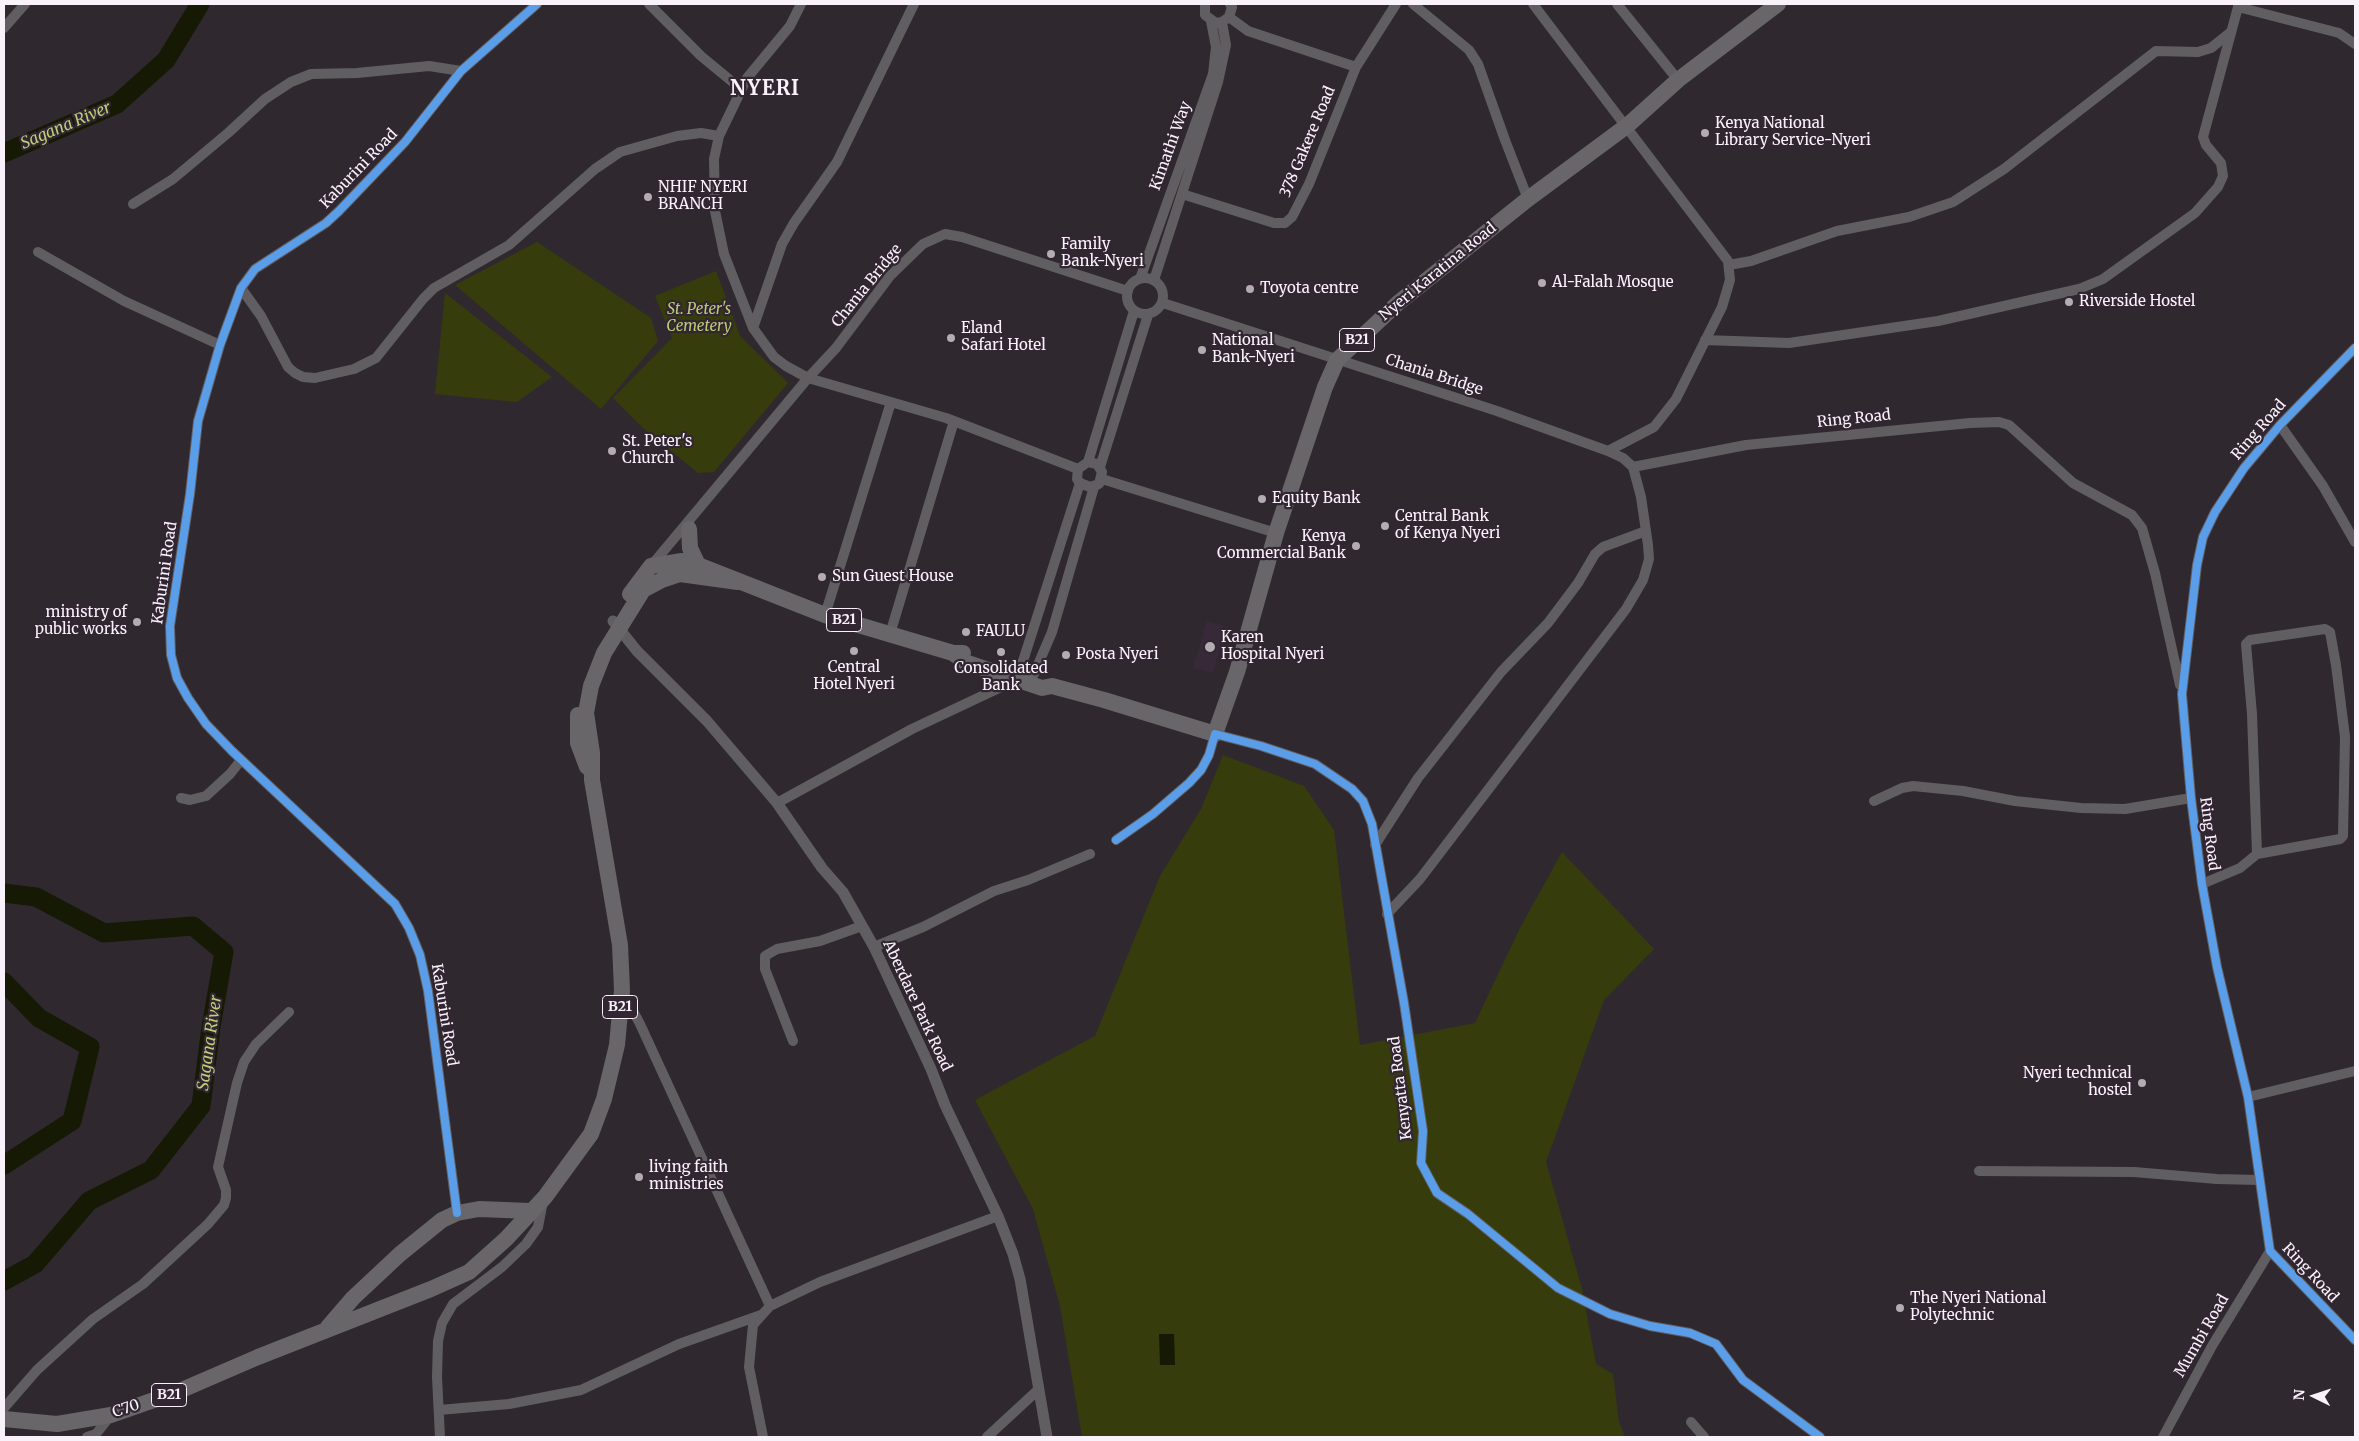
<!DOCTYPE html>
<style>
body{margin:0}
#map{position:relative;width:2359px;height:1441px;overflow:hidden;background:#2f292f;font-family:Merriweather,serif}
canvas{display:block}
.frame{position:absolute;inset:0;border:5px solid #faf2fa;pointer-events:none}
.north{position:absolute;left:2289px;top:1371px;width:50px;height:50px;-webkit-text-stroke:4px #312632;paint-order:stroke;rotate:274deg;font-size:14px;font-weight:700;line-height:20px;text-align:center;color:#faf2fa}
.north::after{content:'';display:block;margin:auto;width:18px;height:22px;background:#faf2fa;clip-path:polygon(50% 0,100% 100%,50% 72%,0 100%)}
</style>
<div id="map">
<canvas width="2359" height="1441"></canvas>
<div class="frame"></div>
<div class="north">N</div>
</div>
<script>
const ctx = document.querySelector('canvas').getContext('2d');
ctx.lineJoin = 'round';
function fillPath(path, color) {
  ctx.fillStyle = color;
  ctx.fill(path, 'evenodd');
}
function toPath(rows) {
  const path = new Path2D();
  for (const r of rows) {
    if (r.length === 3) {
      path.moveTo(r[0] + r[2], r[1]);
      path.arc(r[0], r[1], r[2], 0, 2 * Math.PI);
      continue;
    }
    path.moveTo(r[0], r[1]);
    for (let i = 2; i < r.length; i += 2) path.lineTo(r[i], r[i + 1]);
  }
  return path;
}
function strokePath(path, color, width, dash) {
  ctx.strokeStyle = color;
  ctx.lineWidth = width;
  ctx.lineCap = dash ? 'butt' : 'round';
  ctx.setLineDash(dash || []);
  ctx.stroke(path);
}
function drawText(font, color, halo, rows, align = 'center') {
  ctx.font = font + ' Merriweather,serif';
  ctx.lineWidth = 4.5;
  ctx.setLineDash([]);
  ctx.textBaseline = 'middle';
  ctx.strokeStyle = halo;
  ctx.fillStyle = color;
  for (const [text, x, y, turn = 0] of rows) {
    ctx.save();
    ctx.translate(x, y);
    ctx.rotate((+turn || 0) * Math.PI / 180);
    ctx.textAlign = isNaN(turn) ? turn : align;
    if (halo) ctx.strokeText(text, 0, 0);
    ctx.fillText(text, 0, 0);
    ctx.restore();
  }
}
fillPath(toPath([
 [1207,621,1226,627,1213,673,1193,668]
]), '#382939');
fillPath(toPath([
 [537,242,651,318,658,341,601,409,455,285],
 [716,271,740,336,788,383,714,472,698,473,643,428,613,398,672,338,655,296],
 [445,293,552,377,517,402,435,394],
 [1223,755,1304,786,1334,830,1360,1045,1475,1023,1520,928,1562,852,1654,949,1604,1000,1546,1162,1582,1289,1596,1364,1613,1374,1619,1422,1625,1437,1082,1437,1060,1306,1033,1209,975,1100,1095,1036,1160,876,1201,809]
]), '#373c0c');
fillPath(toPath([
 [1159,1334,1174,1334,1175,1365,1160,1365]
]), '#161904');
strokePath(toPath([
 [4,153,117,104,166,60,200,4],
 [4,893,36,897,104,933,193,926,224,952,211,1027,201,1106,151,1170,89,1201,35,1264,4,1281],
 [4,982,39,1018,90,1047,72,1121,4,1165]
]), '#161904', 19);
strokePath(toPath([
 [649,4,701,56,741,89],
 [801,4,790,26,747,78,719,136,714,159,715,211,724,254,753,328,774,357,786,366,808,378,946,418,1078,469],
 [1205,4,1205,15,1216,23,1222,22,1229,17,1232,7,1230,4],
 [1413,4,1469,50,1478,64,1505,140,1528,199],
 [1533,4,1728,261,1730,280,1722,307,1676,399,1654,427,1608,451],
 [1617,4,1678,80],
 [2238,4,2238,7,2339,33,2355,44],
 [1229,17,1248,31,1356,67],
 [4,28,25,4],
 [1182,194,1274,223,1285,223,1292,217,1309,184,1356,67,1396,4],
 [133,204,173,179,228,133,265,99,291,82,311,74,357,73,429,66,461,71],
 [38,252,124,301,220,345],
 [1729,265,1751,261,1837,231,1909,217,1953,202,2004,169,2156,51,2198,52,2211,48,2231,32],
 [1145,296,18],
 [1140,279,1213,74,1216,47,1211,21],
 [1154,280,1218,82,1226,45,1222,22],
 [241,288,261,316,288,367,295,373,303,377,315,378,354,369,376,358,423,299,434,288,509,245,595,169,620,152,677,136,701,133,719,136],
 [1163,303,1497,411,1608,451,1623,458,1633,467,1641,497,1648,545,1649,559,1643,580,1626,609,1420,879,1387,914],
 [753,328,782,244,794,223,837,162,914,4],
 [1705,340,1789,343,1938,321,2079,289,2103,279,2195,213,2218,187,2223,176,2221,163,2206,145,2203,137,2238,7],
 [2355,348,2280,425,2244,468,2215,512,2203,537,2197,565,2182,694,2191,798,2202,884,2217,967,2248,1097,2270,1251,2355,1340],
 [2280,425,2323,486,2355,542],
 [1088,462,1134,311],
 [1100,467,1148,315],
 [1633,467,1746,445,1970,423,1999,422,2009,425,2073,483,2132,515,2142,528,2155,573,2180,685],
 [1102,479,1276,533],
 [651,566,808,378,836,348,890,276,923,244,945,234,962,237,1128,291],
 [825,615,891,402],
 [890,634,954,421],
 [1009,679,1023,661,1080,483,1077,479,1078,469,1088,462,1097,464,1102,472,1099,484,1090,487,1080,483],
 [181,798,190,800,206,796,230,774,241,760],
 [1874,801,1902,788,1913,786,1963,791,2015,801,2081,808,2125,809,2191,798],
 [777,803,912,729,999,688,1023,682,1034,674,1052,632,1094,487],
 [1116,840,1153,814,1189,783,1201,770,1209,755,1215,734,1261,746,1315,764,1352,789,1363,801,1372,824,1404,1003,1416,1084,1423,1131,1421,1163,1437,1193,1468,1214,1558,1288,1610,1314,1650,1326,1690,1333,1716,1344,1743,1380,1820,1437],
 [1375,845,1418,778,1501,672,1548,623,1578,583,1595,554,1603,547,1646,531],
 [2202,884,2240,868,2257,854,2340,839,2343,836,2345,737,2336,665,2330,632,2325,629,2250,640,2246,644,2252,714,2257,854],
 [874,947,923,927,994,891,1028,880,1090,854],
 [623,992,640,1024,770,1306],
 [793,1041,765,969,765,956,777,949,820,941,862,926],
 [2248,1097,2355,1071],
 [1979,1171,2134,1172,2217,1179,2259,1180],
 [457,1213,428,991,420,955,409,928,395,904,232,751,206,724,188,698,177,678,171,655,170,626,190,494,198,421,220,345,241,288,255,269,326,223,339,211,405,142,461,71,537,4],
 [4,1408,37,1370,93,1319,143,1284,208,1224,224,1205,226,1198,226,1190,218,1167,237,1083,244,1062,256,1044,289,1012],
 [439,1410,509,1404,581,1390,679,1344,761,1315],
 [1691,1422,1704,1437],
 [87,1437,96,1434,111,1415],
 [440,1437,437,1377,438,1341,442,1323,453,1304,502,1267,526,1244,538,1227,543,1201],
 [763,1437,749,1367,753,1325,770,1306,820,1282,998,1216],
 [987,1437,1039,1389],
 [2163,1437,2212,1346,2270,1251]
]), '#615e61', 10);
strokePath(toPath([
 [613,621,637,651,707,721,777,803,822,868,843,892,874,947,931,1069,945,1105,998,1216,1013,1254,1020,1279,1047,1437]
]), '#615e61', 11);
strokePath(toPath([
 [689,529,690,548,698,565],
 [630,594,651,566,682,561,698,565,825,615,953,653,963,653],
 [953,653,965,662,1042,688,1052,686,1104,700,1215,734,1237,672,1276,533,1325,387,1337,360,1398,303,1528,199,1628,125,1678,80,1778,4],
 [578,715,578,743,587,767],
 [328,1327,353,1298,400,1254,442,1220,457,1213,479,1209,530,1211],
 [4,1419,57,1424,111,1415,177,1392,258,1357,431,1289,469,1272,506,1239,545,1197,591,1134,604,1099,617,1045,622,990,620,945,592,780,592,753,586,713,591,686,604,653,643,590,662,580,680,574,738,582]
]), '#686669', 16);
strokePath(toPath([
 [2355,348,2280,425,2244,468,2215,512,2203,537,2197,565,2182,694,2191,798,2202,884,2217,967,2248,1097,2270,1251,2355,1340],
 [1116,840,1153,814,1189,783,1201,770,1209,755,1215,734,1261,746,1315,764,1352,789,1363,801,1372,824,1404,1003,1416,1084,1423,1131,1421,1163,1437,1193,1468,1214,1558,1288,1610,1314,1650,1326,1690,1333,1716,1344,1743,1380,1820,1437],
 [457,1213,428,991,420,955,409,928,395,904,232,751,206,724,188,698,177,678,171,655,170,626,190,494,198,421,220,345,241,288,255,269,326,223,339,211,405,142,461,71,537,4]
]), '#5a9eea', 8);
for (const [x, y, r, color] of [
 [1705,133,5,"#b3acb3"],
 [648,197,5,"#b3acb3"],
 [1051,254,5,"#b3acb3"],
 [1542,283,5,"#b3acb3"],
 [1250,289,5,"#b3acb3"],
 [2069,302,5,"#b3acb3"],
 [951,338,5,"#b3acb3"],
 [1202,350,5,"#b3acb3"],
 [612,451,5,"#b3acb3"],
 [1262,499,5,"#b3acb3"],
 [1385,526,5,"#b3acb3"],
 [1356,546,5,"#b3acb3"],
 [822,577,5,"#b3acb3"],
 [137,622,5,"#b3acb3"],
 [966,632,5,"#b3acb3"],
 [1210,647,6,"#b3acb3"],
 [854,651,5,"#b3acb3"],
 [1001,652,5,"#b3acb3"],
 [1066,655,5,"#b3acb3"],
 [2142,1083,5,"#b3acb3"],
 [639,1177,5,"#b3acb3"],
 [1900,1308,5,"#b3acb3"]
]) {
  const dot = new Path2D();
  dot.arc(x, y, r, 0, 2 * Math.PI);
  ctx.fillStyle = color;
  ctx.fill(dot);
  strokePath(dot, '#312632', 2);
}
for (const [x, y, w] of [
 [1357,340,35],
 [844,620,35],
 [620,1007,35],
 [169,1395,35]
]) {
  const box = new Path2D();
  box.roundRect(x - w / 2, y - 11.5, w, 23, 4);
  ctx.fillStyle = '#312632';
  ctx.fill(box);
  strokePath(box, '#faf2fa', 1);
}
drawText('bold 14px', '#faf2fa', null, [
 ["B21",1357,340],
 ["B21",844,620],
 ["B21",620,1007],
 ["B21",169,1395]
]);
drawText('15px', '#faf2fa', '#312632', [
 ["Kenya National",1715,124],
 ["Library Service-Nyeri",1715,141],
 ["NHIF NYERI",658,188],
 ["BRANCH",658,205],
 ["Family",1061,245],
 ["Bank-Nyeri",1061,262],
 ["Al-Falah Mosque",1552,283],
 ["Toyota centre",1260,289],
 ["Riverside Hostel",2079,302],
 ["Eland",961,329],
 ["Safari Hotel",961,346],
 ["National",1212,341],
 ["Bank-Nyeri",1212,358],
 ["St. Peter's",622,442],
 ["Church",622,459],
 ["Equity Bank",1272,499],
 ["Central Bank",1395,517],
 ["of Kenya Nyeri",1395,534],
 ["Kenya",1346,537,"right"],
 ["Commercial Bank",1346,554,"right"],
 ["Sun Guest House",832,577],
 ["ministry of",127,613,"right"],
 ["public works",127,630,"right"],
 ["FAULU",976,632],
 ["Karen",1221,638],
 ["Hospital Nyeri",1221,655],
 ["Posta Nyeri",1076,655],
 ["Central",854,668,"center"],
 ["Hotel Nyeri",854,685,"center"],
 ["Consolidated",1001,669,"center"],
 ["Bank",1001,686,"center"],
 ["Nyeri technical",2132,1074,"right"],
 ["hostel",2132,1091,"right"],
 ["living faith",649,1168],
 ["ministries",649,1185],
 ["The Nyeri National",1910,1299],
 ["Polytechnic",1910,1316]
], 'left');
drawText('15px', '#faf2fa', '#312632', [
 ["378 Gakere Road",1308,142,-67],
 ["Kimathi Way",1171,146,-70],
 ["Kaburini Road",359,169,-46],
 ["Nyeri Karatina Road",1438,272,-39],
 ["Chania Bridge",867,286,-51],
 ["Chania Bridge",1434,375,18],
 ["Ring Road",1854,419,-6],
 ["Ring Road",2259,430,-49],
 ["Kaburini Road",165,573,-82],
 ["Ring Road",2209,834,83],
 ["Aberdare Park Road",917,1006,65],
 ["Kaburini Road",444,1015,81],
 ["Kenyatta Road",1401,1088,-97],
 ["Ring Road",2310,1273,47],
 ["Mumbi Road",2202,1336,-60],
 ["C70",126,1409,-18]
]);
drawText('italic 15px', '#bdcc75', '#312632', [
 ["St. Peter's",699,310],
 ["Cemetery",699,327]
]);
drawText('italic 16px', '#bfcf77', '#312632', [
 ["Sagana River",66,126,-23],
 ["Sagana River",210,1043,-82]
]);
ctx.letterSpacing = '1px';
drawText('bold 20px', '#faf2fa', '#312632', [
 ["NYERI",765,89]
]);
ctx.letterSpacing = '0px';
</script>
